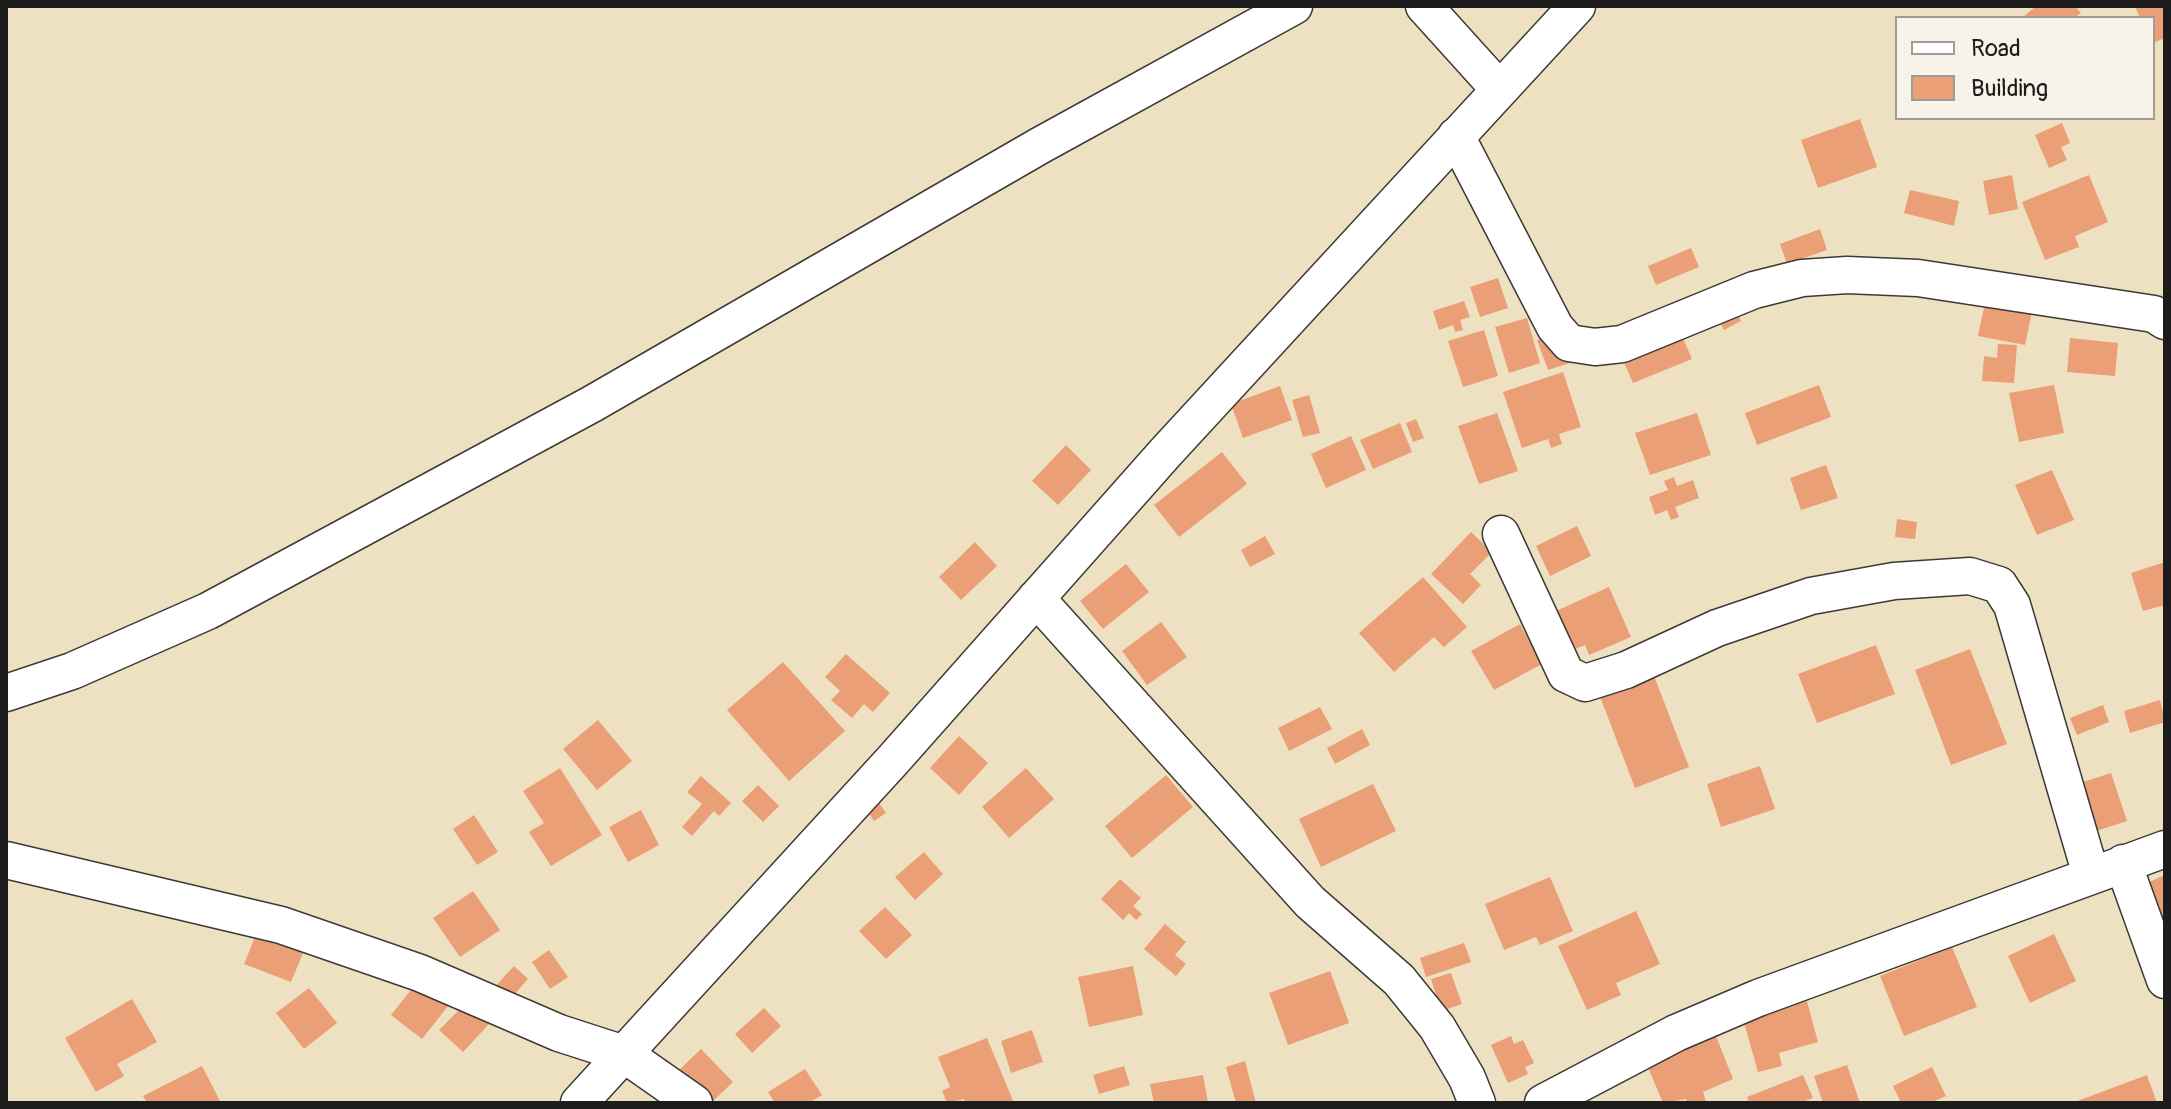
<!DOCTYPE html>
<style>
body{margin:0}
#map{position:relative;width:2171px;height:1109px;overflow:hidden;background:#eee1c1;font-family:Pangolin,sans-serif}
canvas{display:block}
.frame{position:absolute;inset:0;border:8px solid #1c1c1c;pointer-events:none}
.legend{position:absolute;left:1895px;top:16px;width:260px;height:104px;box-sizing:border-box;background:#f7f3e8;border:2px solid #9f9d96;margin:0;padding:10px 14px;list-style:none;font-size:24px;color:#1c1c1c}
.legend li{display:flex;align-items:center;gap:16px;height:40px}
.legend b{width:40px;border:2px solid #9f9d96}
</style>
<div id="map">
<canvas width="2171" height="1109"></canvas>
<div class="frame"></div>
<ul class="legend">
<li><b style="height:10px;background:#fff"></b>Road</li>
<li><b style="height:22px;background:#eb9f77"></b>Building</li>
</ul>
</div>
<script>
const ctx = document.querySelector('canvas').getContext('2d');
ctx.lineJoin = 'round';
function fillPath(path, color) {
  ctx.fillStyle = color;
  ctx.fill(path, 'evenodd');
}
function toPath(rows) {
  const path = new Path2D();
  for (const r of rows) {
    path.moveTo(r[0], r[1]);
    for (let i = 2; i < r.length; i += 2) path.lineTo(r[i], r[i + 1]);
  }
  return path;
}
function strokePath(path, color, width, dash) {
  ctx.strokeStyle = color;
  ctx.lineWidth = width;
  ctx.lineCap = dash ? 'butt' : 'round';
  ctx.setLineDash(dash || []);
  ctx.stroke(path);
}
fillPath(toPath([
 [2036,6,2075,6,2081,13,2074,18,2022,18],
 [2135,6,2165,6,2165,38,2153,43,2153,18,2140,18],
 [1860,119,1877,167,1818,188,1801,140],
 [2062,123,2070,143,2061,147,2067,160,2049,168,2035,135],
 [2012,175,2018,209,1989,215,1983,181],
 [2089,175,2108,222,2075,236,2079,247,2045,260,2022,202],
 [1910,190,1959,201,1954,226,1904,213],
 [1820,229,1827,250,1787,264,1780,244],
 [1691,248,1699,267,1656,285,1648,266],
 [1498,278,1508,308,1480,317,1470,287],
 [1986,298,2033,307,2025,345,1978,336],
 [1464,301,1470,317,1460,320,1463,330,1455,332,1453,325,1439,330,1433,311],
 [1733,305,1741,321,1724,330,1715,314],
 [1527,318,1540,363,1509,373,1495,327],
 [1581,325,1591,356,1548,370,1537,340],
 [1484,330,1498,376,1463,387,1448,341],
 [1683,338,1692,359,1633,383,1624,362],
 [2070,338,2118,343,2115,376,2067,372],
 [1998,344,2017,345,2014,383,1982,381,1984,356,1997,358],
 [1563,372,1581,427,1559,434,1562,444,1551,448,1548,439,1522,448,1503,392],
 [1819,385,1831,417,1757,445,1745,413],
 [2054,385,2064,433,2019,442,2009,393],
 [1280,386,1292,420,1243,438,1231,404],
 [1309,395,1320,433,1303,437,1292,400],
 [1497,413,1518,471,1479,484,1458,426],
 [1697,413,1711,455,1650,475,1635,433],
 [1416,419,1424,438,1413,442,1406,423],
 [1400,423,1412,452,1373,469,1360,440],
 [1351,436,1366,470,1326,488,1311,454],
 [1066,445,1091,470,1058,505,1032,481],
 [1222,452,1247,484,1179,537,1154,505],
 [1826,465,1838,498,1801,510,1790,478],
 [2052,470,2074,520,2037,535,2015,485],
 [1674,477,1677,486,1693,480,1699,498,1675,507,1679,517,1671,520,1667,510,1655,515,1649,497,1668,490,1664,481],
 [1897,519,1917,522,1915,539,1895,537],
 [1577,526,1591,556,1550,576,1536,546],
 [1471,532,1492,552,1470,574,1481,585,1463,604,1431,574],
 [1265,536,1275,554,1250,567,1241,550],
 [975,542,997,566,961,600,939,577],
 [2165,562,2165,605,2143,611,2131,573],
 [1126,564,1149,592,1103,629,1080,601],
 [1423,577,1467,627,1444,647,1434,637,1394,672,1359,633],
 [1609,587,1631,637,1589,655,1585,645,1573,650,1556,611],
 [1161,622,1187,657,1147,685,1122,651],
 [1520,624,1542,664,1494,690,1471,651],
 [1876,645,1895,694,1817,723,1798,674],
 [1970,649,2007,744,1951,765,1915,670],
 [846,654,890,693,873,712,864,704,852,718,831,700,840,691,825,677],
 [783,662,845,731,789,781,727,710],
 [1653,673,1689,767,1635,788,1599,694],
 [2160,700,2165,722,2130,733,2124,711],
 [2103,705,2109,722,2077,735,2070,718],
 [1320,707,1332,729,1289,751,1278,728],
 [598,720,632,761,597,790,563,749],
 [1362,729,1370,745,1335,764,1327,748],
 [959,736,988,763,959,795,930,768],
 [1760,766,1775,809,1721,827,1707,784],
 [560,768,602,835,551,866,529,832,544,823,523,791],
 [1026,768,1054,799,1009,838,982,807],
 [2111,773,2127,821,2087,834,2071,786],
 [1166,775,1193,807,1132,858,1105,826],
 [701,776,731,803,719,816,714,811,692,836,682,827,702,804,687,792],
 [1373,784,1396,831,1321,867,1299,819],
 [758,785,779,806,763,822,742,801],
 [875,797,886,813,874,821,863,805],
 [641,810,659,845,628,862,609,827],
 [474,815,498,852,477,865,453,829],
 [924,852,943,874,915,900,895,877],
 [2165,875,2165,946,2140,886],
 [1550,877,1573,931,1540,945,1536,937,1504,950,1485,904],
 [1120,879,1141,898,1133,906,1142,914,1136,920,1129,913,1123,920,1101,899],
 [473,891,500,930,460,957,433,918],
 [885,907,912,935,886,959,859,931],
 [1636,911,1660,964,1616,983,1621,995,1587,1010,1558,946],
 [1165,924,1186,942,1175,955,1186,964,1176,976,1144,949],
 [259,927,306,946,291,982,244,964],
 [2054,934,2076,981,2030,1003,2008,956],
 [1464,943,1471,962,1426,977,1420,958],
 [1952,947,1977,1007,1904,1036,1880,976],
 [549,950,568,977,550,989,532,962],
 [514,966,528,979,495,1016,480,1003],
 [1133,966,1143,1015,1089,1027,1078,977],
 [1330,971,1349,1023,1288,1045,1269,993],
 [1451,973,1462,1004,1441,1011,1431,979],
 [418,981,449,1005,422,1039,391,1015],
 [309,988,337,1023,304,1049,276,1013],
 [132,999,157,1042,117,1064,124,1076,96,1092,65,1038],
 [1807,1001,1818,1042,1779,1053,1782,1066,1758,1072,1743,1019],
 [467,1002,490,1023,463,1052,439,1030],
 [764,1008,781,1026,752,1053,735,1034],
 [1032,1030,1043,1062,1011,1073,1001,1041],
 [1714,1031,1733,1079,1703,1092,1706,1101,1701,1103,1687,1103,1686,1099,1663,1103,1645,1060],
 [1511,1036,1514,1044,1523,1040,1534,1063,1525,1067,1528,1074,1508,1083,1491,1045],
 [987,1038,1014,1103,965,1103,964,1099,947,1103,942,1091,950,1087,938,1057],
 [701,1049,733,1082,711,1103,677,1072],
 [1245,1061,1256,1103,1236,1103,1226,1067],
 [1847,1065,1860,1103,1823,1103,1814,1076],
 [202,1066,221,1103,147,1103,143,1096],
 [1124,1066,1130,1085,1099,1094,1093,1075],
 [1932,1067,1946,1096,1930,1103,1901,1103,1893,1086],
 [805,1069,822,1095,809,1103,775,1103,768,1092],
 [1203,1075,1208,1103,1154,1103,1150,1084],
 [1803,1075,1813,1098,1800,1103,1749,1103,1747,1097],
 [2147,1075,2157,1103,2072,1103]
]), '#eb9f77');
const street = toPath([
 [1424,6,1499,89],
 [1456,136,1555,327,1569,343,1595,347,1622,344,1754,290,1802,278,1847,275,1918,278,2154,314,2165,321],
 [1501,534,1566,674,1585,683,1626,670,1717,628,1811,596,1894,581,1970,576,1999,585,2012,605,2091,875],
 [1036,598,1310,902,1399,980,1437,1027,1467,1078,1477,1103],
 [6,693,72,671,208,611,592,404,1041,145,1294,6],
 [6,860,281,925,420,973,559,1033,624,1054,694,1103],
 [2123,863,2165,980],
 [579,1103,893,760,1166,452,1577,6],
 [1543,1103,1676,1033,1758,998,2165,849]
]);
strokePath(street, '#3c3a35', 39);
strokePath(street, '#fff', 36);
</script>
